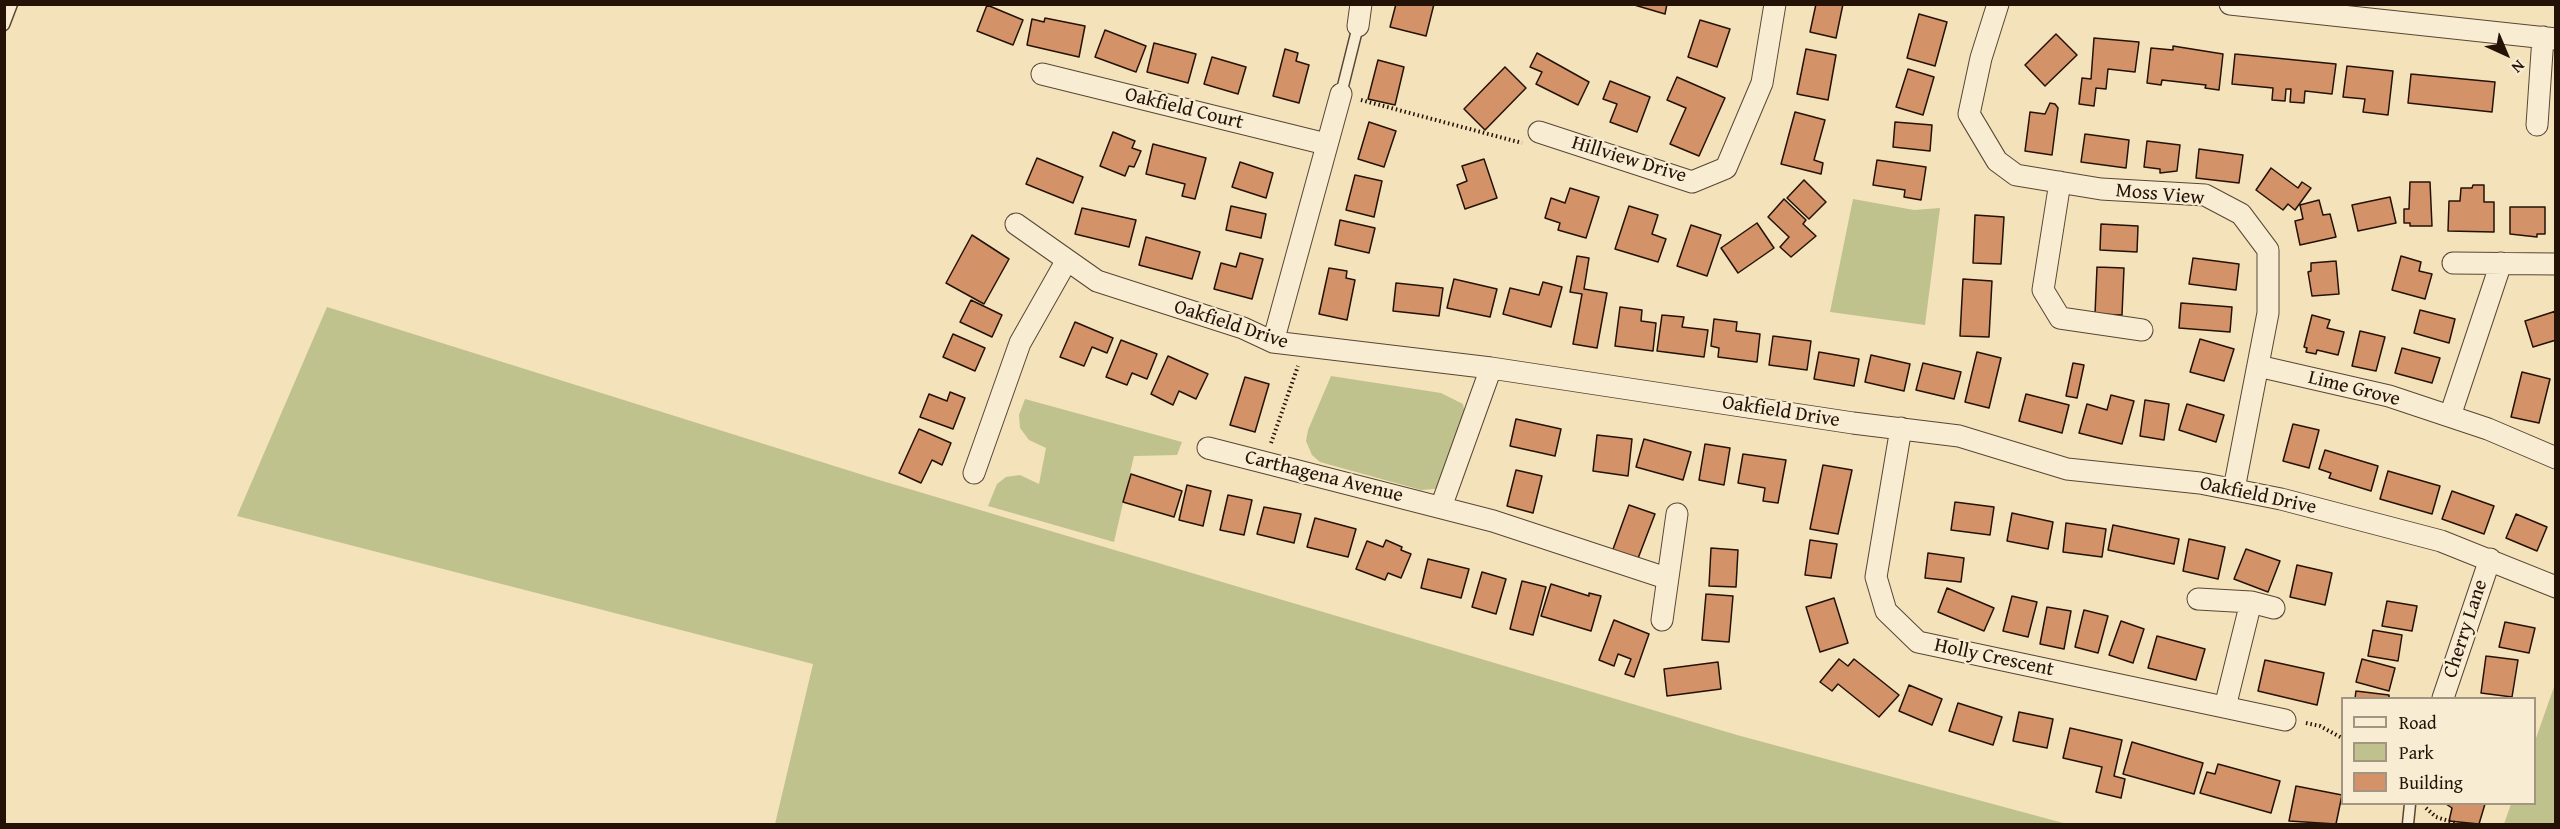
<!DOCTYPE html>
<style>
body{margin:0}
#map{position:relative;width:2560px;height:829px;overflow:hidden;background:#f4e2bb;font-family:"Gentium Book Plus",serif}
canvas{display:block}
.frame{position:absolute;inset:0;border:6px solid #241207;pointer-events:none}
.legend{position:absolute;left:2341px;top:697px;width:195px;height:108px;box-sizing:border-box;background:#f8ecd3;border:2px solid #a39581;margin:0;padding:8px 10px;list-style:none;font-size:18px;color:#241207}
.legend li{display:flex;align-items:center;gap:12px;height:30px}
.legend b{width:30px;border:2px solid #a39581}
.north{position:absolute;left:2476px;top:24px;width:60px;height:60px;-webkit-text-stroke:4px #f8ecd3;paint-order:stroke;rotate:136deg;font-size:16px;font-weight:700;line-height:24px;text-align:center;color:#241207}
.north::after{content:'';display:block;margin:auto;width:21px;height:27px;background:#241207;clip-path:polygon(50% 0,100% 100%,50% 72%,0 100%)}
</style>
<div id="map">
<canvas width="2560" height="829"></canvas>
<div class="frame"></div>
<ul class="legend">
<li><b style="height:8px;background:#f8ecd3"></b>Road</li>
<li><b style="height:16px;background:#bfc28d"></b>Park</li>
<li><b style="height:16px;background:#d49269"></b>Building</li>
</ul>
<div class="north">N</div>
</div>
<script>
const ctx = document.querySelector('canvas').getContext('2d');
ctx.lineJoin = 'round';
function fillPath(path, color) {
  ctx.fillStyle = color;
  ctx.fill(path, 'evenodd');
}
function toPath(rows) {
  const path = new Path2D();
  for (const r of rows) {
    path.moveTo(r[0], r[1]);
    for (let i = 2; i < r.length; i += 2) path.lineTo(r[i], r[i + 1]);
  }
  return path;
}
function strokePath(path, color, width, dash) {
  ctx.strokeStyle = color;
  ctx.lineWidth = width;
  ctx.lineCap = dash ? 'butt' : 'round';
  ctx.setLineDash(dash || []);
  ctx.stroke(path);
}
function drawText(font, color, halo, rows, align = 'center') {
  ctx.font = font + ' "Gentium Book Plus",serif';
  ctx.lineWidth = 4.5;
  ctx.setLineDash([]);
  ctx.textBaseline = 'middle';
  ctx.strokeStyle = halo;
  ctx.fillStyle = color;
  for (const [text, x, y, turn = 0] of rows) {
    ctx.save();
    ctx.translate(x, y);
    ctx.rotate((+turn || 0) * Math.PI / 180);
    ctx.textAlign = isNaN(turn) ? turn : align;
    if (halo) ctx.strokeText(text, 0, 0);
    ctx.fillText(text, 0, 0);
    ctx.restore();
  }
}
fillPath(toPath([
 [1853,199,1914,210,1940,208,1925,325,1830,312],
 [327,307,879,480,1737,735,2067,824,775,824,813,664,237,516],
 [1331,376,1441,393,1463,404,1465,414,1444,485,1434,489,1421,490,1320,462,1312,455,1306,441,1308,430],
 [1025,399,1182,442,1177,455,1134,456,1114,542,988,506,997,484,1006,477,1020,475,1039,484,1046,448,1029,440,1020,428,1019,415],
 [2555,684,2555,824,2504,824,2511,804,2534,804,2535,741]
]), '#bfc28d');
const building = toPath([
 [1396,4,1434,4,1426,36,1390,27,1396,4],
 [1631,4,1667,4,1665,14,1631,4],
 [1816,4,1843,4,1836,38,1810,32,1816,4],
 [987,5,1023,20,1013,45,977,31,987,5],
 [1919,14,1947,22,1935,66,1907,58,1919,14],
 [1045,18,1085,26,1079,57,1027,45,1032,19,1044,22,1045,18],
 [1700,20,1730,29,1717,67,1688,57,1700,20],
 [1105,30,1146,46,1136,72,1095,57,1105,30],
 [2056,34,2077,55,2045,86,2025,65,2056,34],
 [2094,38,2139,42,2135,72,2108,69,2106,89,2096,88,2094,106,2079,104,2082,78,2091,79,2094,38],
 [1154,43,1196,54,1188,83,1147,72,1154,43],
 [2173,46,2223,54,2219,90,2205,88,2206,85,2162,80,2161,85,2147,83,2151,48,2173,50,2173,46],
 [1285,49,1298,53,1296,61,1309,65,1299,103,1273,96,1285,49],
 [1806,49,1836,55,1828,100,1797,94,1806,49],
 [1537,53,1589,82,1578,105,1536,84,1542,72,1530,67,1537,53],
 [2235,54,2336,64,2332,94,2305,91,2304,103,2290,102,2291,89,2286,89,2285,101,2272,100,2273,88,2232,84,2235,54],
 [1212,57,1246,67,1238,94,1204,84,1212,57],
 [1378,60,1404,67,1395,105,1368,99,1378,60],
 [2347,66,2393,71,2388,115,2363,112,2365,99,2343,97,2347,66],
 [1505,67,1526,88,1485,130,1464,109,1505,67],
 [1908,69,1934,77,1923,115,1896,107,1908,69],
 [2411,74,2495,82,2492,112,2408,103,2411,74],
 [1677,77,1725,98,1699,156,1670,144,1686,108,1667,100,1677,77],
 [1610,81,1650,97,1637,132,1610,122,1617,104,1603,99,1610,81],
 [2050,103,2055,104,2058,108,2052,155,2025,151,2030,112,2045,114,2050,103],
 [1795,112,1825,120,1814,160,1823,163,1821,174,1781,164,1795,112],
 [1369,122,1396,131,1384,167,1358,159,1369,122],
 [1895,122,1932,125,1930,151,1893,147,1895,122],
 [1113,132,1135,141,1132,148,1141,151,1134,167,1129,166,1125,176,1100,166,1113,132],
 [2085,134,2129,140,2126,168,2081,162,2085,134],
 [2147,141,2180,145,2177,171,2160,173,2160,169,2144,167,2147,141],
 [1153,144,1206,158,1195,199,1182,196,1185,184,1146,174,1153,144],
 [2199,149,2243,155,2239,183,2196,178,2199,149],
 [1037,158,1083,177,1073,203,1026,184,1037,158],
 [1484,159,1497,198,1465,209,1457,185,1467,181,1462,166,1484,159],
 [1877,160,1926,167,1921,200,1904,197,1905,190,1873,185,1877,160],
 [1240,162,1273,173,1266,198,1232,187,1240,162],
 [2271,168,2298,188,2302,182,2311,188,2295,210,2288,204,2283,210,2256,190,2271,168],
 [1355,175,1382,181,1374,217,1346,210,1355,175],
 [1804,180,1826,202,1809,219,1787,198,1804,180],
 [2410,182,2430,182,2432,226,2410,226,2410,223,2404,223,2404,209,2409,209,2410,182],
 [2473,185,2484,185,2484,202,2494,202,2494,232,2448,231,2449,201,2460,201,2461,188,2472,188,2473,185],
 [1570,188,1599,197,1586,238,1558,230,1560,223,1545,218,1551,198,1565,203,1570,188],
 [2390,197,2396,223,2358,231,2352,205,2390,197],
 [1784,199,1806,220,1803,224,1816,236,1791,257,1780,247,1789,237,1768,217,1784,199],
 [2319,200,2323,215,2330,214,2336,237,2300,245,2295,221,2303,219,2300,205,2319,200],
 [1231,206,1266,214,1261,238,1226,230,1231,206],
 [1629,206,1658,215,1652,234,1666,239,1658,262,1615,249,1629,206],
 [2510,207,2545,207,2545,234,2537,234,2537,237,2510,234,2510,207],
 [1082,208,1136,220,1129,247,1075,234,1082,208],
 [1975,215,2004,217,2001,264,1973,263,1975,215],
 [1340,220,1375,228,1369,253,1335,245,1340,220],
 [1757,223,1774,248,1738,273,1721,248,1757,223],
 [2101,224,2138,226,2137,252,2100,250,2101,224],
 [1691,225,1721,235,1707,276,1677,266,1691,225],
 [972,235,1009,259,984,304,946,283,972,235],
 [1146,237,1200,252,1192,279,1139,265,1146,237],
 [1240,253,1263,259,1252,299,1214,289,1221,263,1236,267,1240,253],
 [1577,256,1589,258,1584,289,1607,293,1597,348,1573,344,1582,294,1570,292,1577,256],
 [2401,256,2421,262,2419,271,2432,274,2425,299,2392,290,2401,256],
 [2193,258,2239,264,2236,290,2189,284,2193,258],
 [2336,261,2339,294,2312,296,2308,272,2311,271,2311,263,2336,261],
 [2097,267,2124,268,2122,315,2095,314,2097,267],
 [1329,268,1347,271,1346,278,1355,280,1347,320,1319,314,1329,268],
 [1454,279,1497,289,1490,317,1447,308,1454,279],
 [1963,279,1992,281,1989,337,1960,336,1963,279],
 [1543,282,1562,287,1551,327,1503,314,1510,288,1539,295,1543,282],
 [1396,283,1443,288,1439,316,1393,311,1396,283],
 [971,300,1002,315,992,337,960,322,971,300],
 [2181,303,2232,307,2230,332,2179,328,2181,303],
 [1620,307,1642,310,1641,321,1656,323,1653,351,1615,346,1620,307],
 [2420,310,2455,319,2449,343,2414,333,2420,310],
 [2556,311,2556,340,2533,347,2525,321,2556,311],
 [1662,315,1684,317,1682,327,1708,330,1704,357,1657,351,1662,315],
 [2312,315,2330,320,2327,328,2344,332,2338,355,2317,350,2316,354,2306,352,2307,348,2304,347,2312,315],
 [1714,319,1737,322,1736,331,1760,334,1757,362,1718,357,1719,348,1711,346,1714,319],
 [1075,322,1113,338,1107,353,1092,347,1084,366,1060,357,1075,322],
 [2360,331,2385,337,2376,371,2352,366,2360,331],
 [953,334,985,348,975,371,943,357,953,334],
 [1773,336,1811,341,1807,370,1769,365,1773,336],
 [2200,339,2234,349,2224,381,2190,372,2200,339],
 [1121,340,1157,354,1147,379,1132,373,1127,385,1106,377,1121,340],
 [2402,348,2440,358,2432,383,2395,373,2402,348],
 [1819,352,1859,359,1854,386,1814,379,1819,352],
 [1977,352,2001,358,1989,408,1965,402,1977,352],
 [1871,355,1910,364,1904,391,1865,382,1871,355],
 [1168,356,1208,374,1196,399,1179,391,1173,405,1151,394,1168,356],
 [1923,363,1961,372,1954,399,1916,390,1923,363],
 [2073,363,2084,365,2077,398,2066,396,2073,363],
 [2522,372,2550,379,2539,423,2511,417,2522,372],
 [1245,377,1269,384,1255,432,1230,425,1245,377],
 [950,392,965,398,953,429,920,417,929,394,947,401,950,392],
 [2026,394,2069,405,2062,433,2019,421,2026,394],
 [2111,395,2134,401,2122,444,2079,433,2087,404,2107,410,2111,395],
 [2145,400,2169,404,2164,440,2140,436,2145,400],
 [2187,404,2224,415,2216,442,2179,430,2187,404],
 [1516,419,1561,429,1555,456,1510,446,1516,419],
 [2293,424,2319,430,2309,468,2283,461,2293,424],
 [919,429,951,443,942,465,932,460,921,483,899,473,919,429],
 [1597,435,1632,439,1628,476,1593,471,1597,435],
 [1644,439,1691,452,1683,480,1636,467,1644,439],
 [1705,444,1730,448,1724,485,1699,480,1705,444],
 [2325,450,2378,466,2371,491,2329,478,2331,473,2319,469,2325,450],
 [1743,454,1786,460,1778,503,1763,501,1765,488,1738,483,1743,454],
 [1823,465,1852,470,1838,534,1810,529,1823,465],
 [1516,470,1542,476,1533,513,1507,506,1516,470],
 [2388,471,2440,486,2432,514,2380,499,2388,471],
 [1131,474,1182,491,1174,517,1123,502,1131,474],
 [1187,485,1211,491,1203,526,1179,520,1187,485],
 [2452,491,2494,506,2484,534,2442,519,2452,491],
 [1228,495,1252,500,1244,535,1220,530,1228,495],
 [1955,502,1994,507,1990,535,1951,530,1955,502],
 [1629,505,1655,514,1637,561,1612,552,1629,505],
 [1264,507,1301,514,1294,543,1257,534,1264,507],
 [2012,513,2053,522,2048,549,2007,541,2012,513],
 [2516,514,2547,527,2537,551,2506,538,2516,514],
 [1315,518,1356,529,1348,557,1307,547,1315,518],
 [2066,523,2106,529,2102,557,2063,552,2066,523],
 [2113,525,2179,539,2174,564,2108,550,2113,525],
 [2189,539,2225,547,2218,579,2183,571,2189,539],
 [1386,540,1402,547,1401,550,1411,554,1401,578,1388,573,1385,580,1356,569,1367,541,1383,547,1386,540],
 [1810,540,1837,544,1831,578,1805,575,1810,540],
 [1711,548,1738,550,1736,587,1709,586,1711,548],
 [2246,549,2280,561,2268,592,2234,579,2246,549],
 [1928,553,1964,558,1961,582,1925,578,1928,553],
 [1428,559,1469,569,1461,598,1421,588,1428,559],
 [2297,565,2332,573,2325,605,2290,597,2297,565],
 [1482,572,1506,579,1496,614,1472,607,1482,572],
 [1522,581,1546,587,1533,635,1510,629,1522,581],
 [1551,584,1589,596,1589,593,1601,596,1591,631,1541,616,1551,584],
 [1947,588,1994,608,1984,631,1938,612,1947,588],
 [1706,594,1733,596,1729,642,1702,640,1706,594],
 [2012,596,2037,602,2028,637,2003,631,2012,596],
 [1834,598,1848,643,1820,652,1806,607,1834,598],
 [2387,601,2417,606,2412,631,2382,626,2387,601],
 [2047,607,2071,611,2064,649,2040,644,2047,607],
 [2084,610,2108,616,2098,653,2075,647,2084,610],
 [1614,620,1649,634,1634,677,1625,674,1631,659,1618,654,1614,666,1599,660,1614,620],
 [2121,621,2144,629,2133,663,2109,655,2121,621],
 [2505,622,2535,628,2529,653,2499,647,2505,622],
 [2373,630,2402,635,2398,661,2368,656,2373,630],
 [2157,636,2205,649,2196,680,2148,668,2157,636],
 [2486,656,2518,660,2512,697,2481,693,2486,656],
 [1839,659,1848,666,1854,659,1899,695,1879,717,1838,684,1832,691,1820,682,1839,659],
 [2362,659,2395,668,2389,691,2356,682,2362,659],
 [2265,660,2324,673,2317,705,2258,691,2265,660],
 [1718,662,1721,689,1667,696,1664,669,1718,662],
 [1909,685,1942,699,1932,725,1899,711,1909,685],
 [2356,691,2389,695,2389,698,2355,698,2356,691],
 [1958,703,2002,717,1993,745,1949,731,1958,703],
 [2019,712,2053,719,2047,748,2013,741,2019,712],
 [2070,728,2122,740,2114,776,2125,779,2121,798,2096,792,2102,767,2063,758,2070,728],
 [2132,742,2203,763,2194,794,2123,774,2132,742],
 [2218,764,2280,781,2271,813,2200,793,2207,772,2215,774,2218,764],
 [2296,786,2342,795,2336,824,2289,821,2296,786],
 [2446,804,2485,804,2479,824,2449,821,2452,808,2446,804]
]);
fillPath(building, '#d49269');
strokePath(building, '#241207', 1.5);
const service = toPath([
 [4,25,12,4],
 [1341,94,1358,26],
 [2408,824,2410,804]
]);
const minor = toPath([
 [1998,4,1981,58,1969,114,1997,161,2016,175,2101,189,2205,195,2241,214,2268,250,2268,313,2234,489],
 [2230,4,2556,39],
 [1358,26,1361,4],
 [1042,74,1326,144],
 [2537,125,2543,37],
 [1539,132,1692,182,1726,168,1762,83,1775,4],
 [2060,182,2043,290,2060,318,2142,330],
 [1016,224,1097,281,1243,328,1273,342,1491,368,1853,423,1959,436,2067,469,2200,483,2281,499,2441,541,2556,587],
 [2453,263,2556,264],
 [1273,342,1341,94],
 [2258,366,2389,396,2488,429,2556,458],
 [2450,416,2501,263],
 [1901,428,1876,577,1886,611,1918,642,2285,720],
 [1208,448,1493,521,1666,578],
 [974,473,1020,343,1067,260],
 [1441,507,1491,368],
 [2198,599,2251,602,2274,608],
 [1662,620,1677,514],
 [2443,698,2490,559],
 [2225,707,2251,602]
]);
strokePath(service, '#584634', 13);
strokePath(minor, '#584634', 23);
strokePath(toPath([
 [1361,100,1522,143],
 [1271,443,1298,366],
 [2306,723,2320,726,2342,738],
 [2426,808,2436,817,2458,824]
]), '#241207', 4, [1.5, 3]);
strokePath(service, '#f8ecd3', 10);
strokePath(minor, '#f8ecd3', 21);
drawText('20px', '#241207', '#f8ecd3', [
 ["Oakfield Court",1184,109,14],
 ["Hillview Drive",1629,160,17],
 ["Moss View",2160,195,5],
 ["Oakfield Drive",1231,325,18],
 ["Lime Grove",2354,389,14],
 ["Oakfield Drive",1781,412,9],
 ["Carthagena Avenue",1324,477,14],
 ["Oakfield Drive",2258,496,12],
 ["Cherry Lane",2466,629,-72],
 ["Holly Crescent",1994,658,12]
]);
</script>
